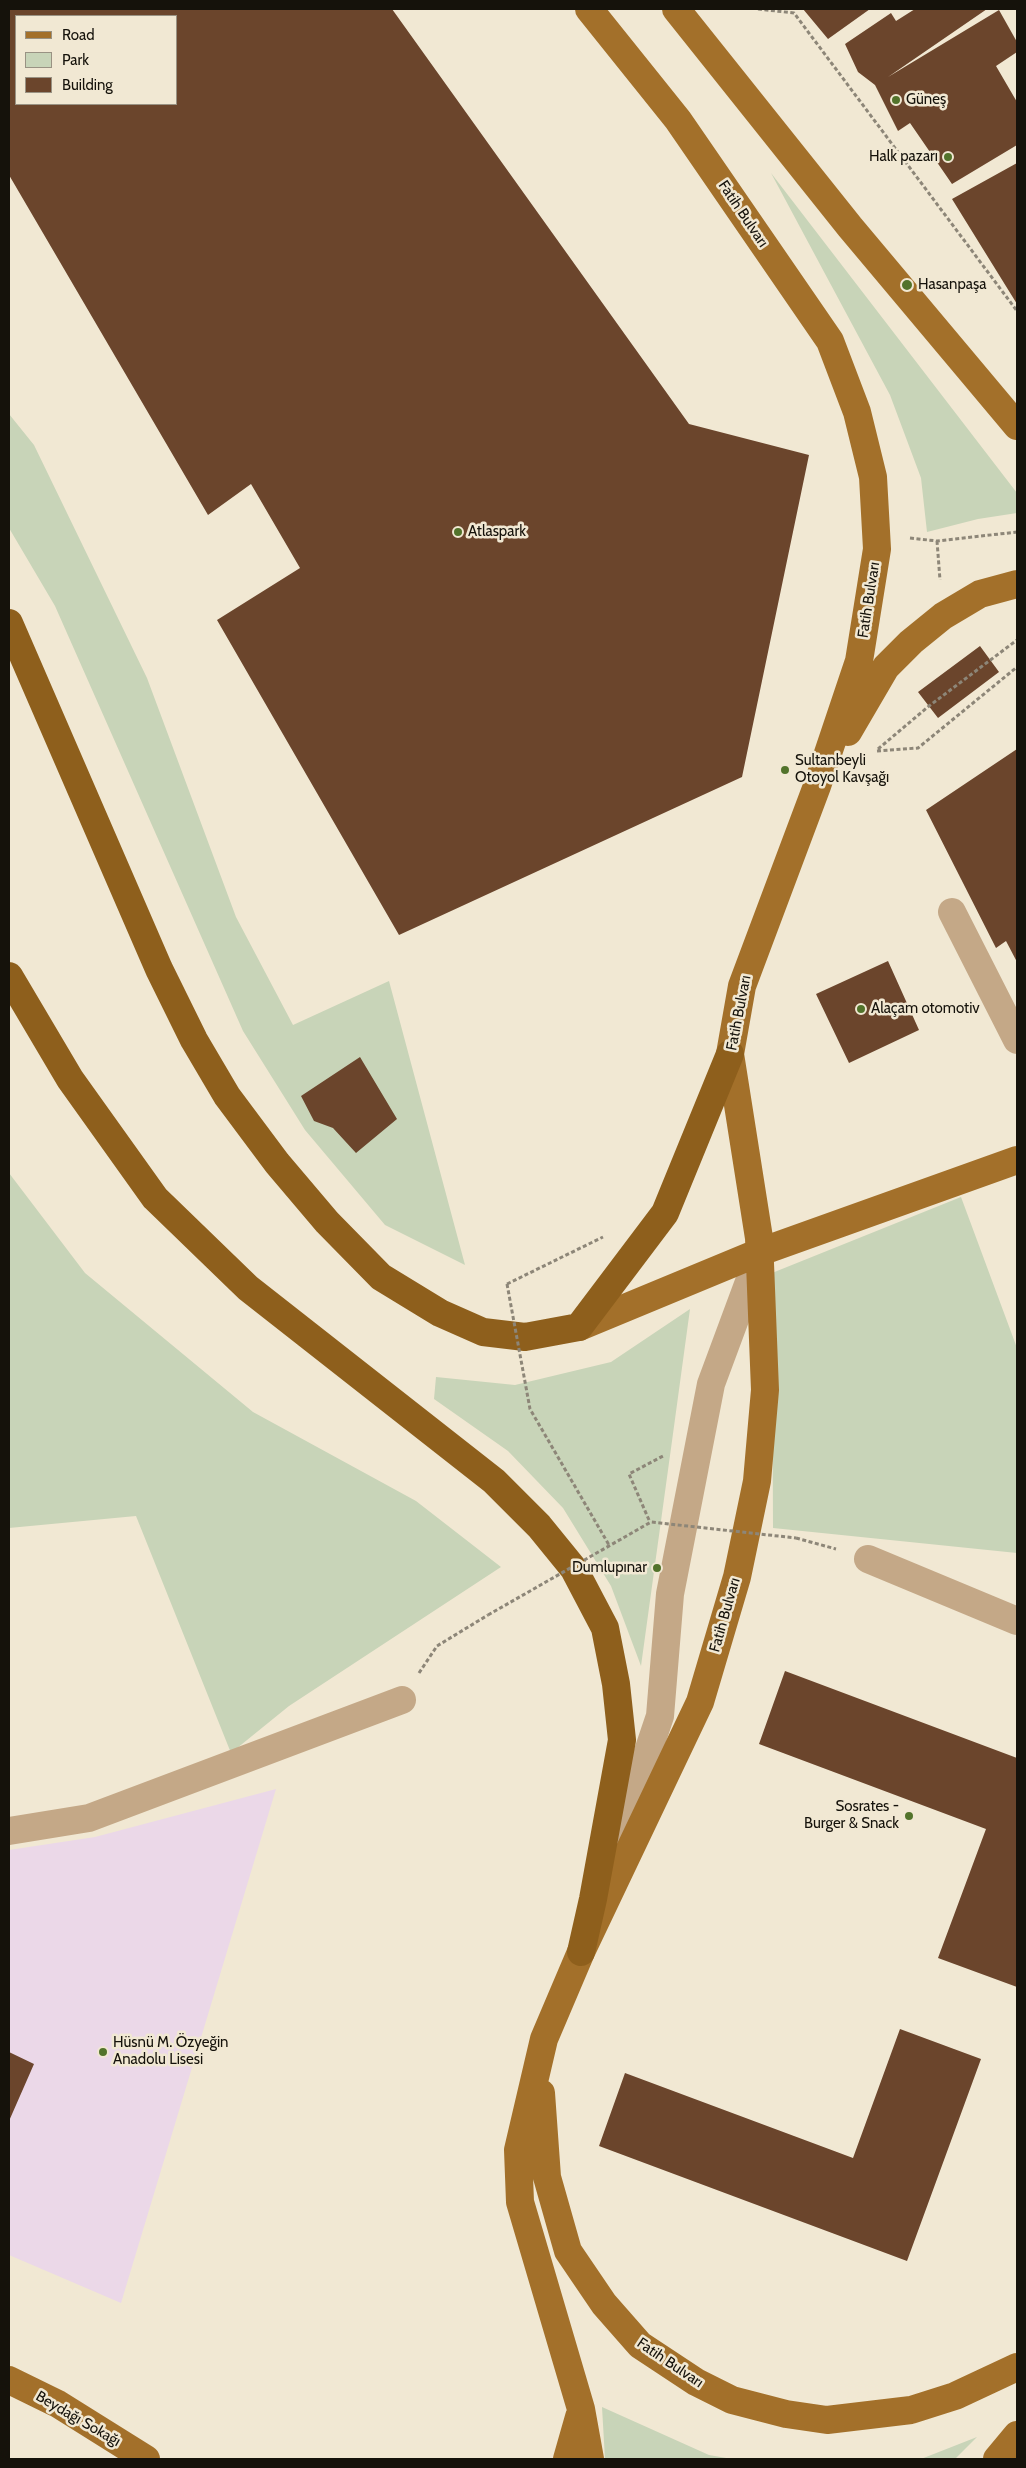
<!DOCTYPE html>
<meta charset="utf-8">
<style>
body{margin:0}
#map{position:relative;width:1026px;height:2468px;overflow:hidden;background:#f1e8d3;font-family:Cabin,sans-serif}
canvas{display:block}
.frame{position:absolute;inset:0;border:10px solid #15120b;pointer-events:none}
.legend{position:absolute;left:15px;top:15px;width:162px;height:90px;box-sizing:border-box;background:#f1e8d3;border:1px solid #999283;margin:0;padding:6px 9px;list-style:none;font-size:15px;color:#15120b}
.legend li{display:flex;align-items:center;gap:10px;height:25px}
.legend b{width:25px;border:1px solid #999283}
</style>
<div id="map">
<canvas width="1026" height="2468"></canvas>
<div class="frame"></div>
<ul class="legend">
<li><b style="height:6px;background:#a3702a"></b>Road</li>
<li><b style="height:14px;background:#c8d4b8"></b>Park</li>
<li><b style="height:14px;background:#6b452c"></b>Building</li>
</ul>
</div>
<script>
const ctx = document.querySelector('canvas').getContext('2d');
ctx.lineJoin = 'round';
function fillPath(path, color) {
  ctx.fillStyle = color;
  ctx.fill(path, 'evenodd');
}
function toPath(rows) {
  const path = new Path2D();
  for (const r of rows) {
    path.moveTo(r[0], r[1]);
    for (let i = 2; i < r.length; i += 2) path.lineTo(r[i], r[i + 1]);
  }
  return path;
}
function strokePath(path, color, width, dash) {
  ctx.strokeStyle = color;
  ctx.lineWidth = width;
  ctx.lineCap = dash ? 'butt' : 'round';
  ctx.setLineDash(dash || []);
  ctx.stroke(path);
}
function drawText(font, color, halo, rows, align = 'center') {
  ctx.font = font + ' Cabin,sans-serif';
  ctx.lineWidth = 5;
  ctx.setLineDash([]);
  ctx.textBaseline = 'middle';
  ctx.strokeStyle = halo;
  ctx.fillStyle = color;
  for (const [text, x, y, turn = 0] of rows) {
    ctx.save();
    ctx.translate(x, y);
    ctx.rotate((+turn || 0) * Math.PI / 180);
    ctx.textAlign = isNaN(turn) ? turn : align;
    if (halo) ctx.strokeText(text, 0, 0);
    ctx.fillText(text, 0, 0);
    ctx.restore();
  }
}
fillPath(toPath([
 [276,1789,121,2303,9,2255,9,1850,95,1837]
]), '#ebd8e8');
fillPath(toPath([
 [771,173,1017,493,1017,513,978,519,927,532,921,478,890,395],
 [9,414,34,445,147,678,236,917,293,1025,389,981,465,1265,385,1225,305,1130,243,1031,55,606,9,528],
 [9,1173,85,1273,253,1412,416,1501,501,1567,289,1706,231,1753,136,1516,9,1528],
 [961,1197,1017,1348,1017,1553,773,1528,772,1273],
 [690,1309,672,1441,641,1666,611,1586,563,1508,508,1451,434,1399,436,1377,515,1385,611,1362],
 [602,2407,709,2455,732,2459,605,2459],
 [977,2437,955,2459,921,2459]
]), '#c8d4b8');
fillPath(toPath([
 [9,9,392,9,689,424,809,455,742,777,399,935,217,620,300,568,251,484,208,515,9,175],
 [16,16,176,16,176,104,16,104],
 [803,9,870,9,828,39],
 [915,9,987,9,888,77,999,10,1017,42,1017,52,996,66,1017,102,1017,145,952,184,910,123,898,131,875,85,858,72,845,44,891,13,896,21],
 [1017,163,1017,304,952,199],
 [980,646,999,672,938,718,918,692],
 [1017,749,1017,962,1006,941,996,948,926,810],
 [888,961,919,1030,849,1063,816,994],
 [360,1057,397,1119,356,1153,333,1128,314,1121,301,1096],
 [785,1671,1017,1758,1017,1987,938,1958,986,1829,759,1744],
 [900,2029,981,2059,907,2261,599,2146,625,2073,853,2158],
 [9,2052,34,2064,9,2121]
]), '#6b452c');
strokePath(toPath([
 [758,9,794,13,1017,311],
 [910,538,937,541,1017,532],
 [937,541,940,580],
 [878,749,929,706,1017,640],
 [877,751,918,748,1017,667],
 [507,1284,603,1237],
 [649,1520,629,1474,663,1456],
 [796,1538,836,1549],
 [419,1673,437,1646,488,1615]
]), '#8d8678', 3, [4, 2.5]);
strokePath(toPath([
 [952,912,1017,1040],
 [868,1559,1017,1621],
 [9,1831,89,1818,402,1700],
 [605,1879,660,1716,670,1594,711,1384,760,1252]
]), '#c4a887', 28);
strokePath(toPath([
 [589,9,678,120,830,341,857,412,873,477,877,549,859,661,817,786,742,986,730,1054,759,1238,765,1390,757,1481,737,1577,700,1702,581,1952,544,2039,518,2150,520,2202,581,2409,590,2459],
 [676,9,850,227,1017,426],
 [848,732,886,667,911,642,943,616,980,594,1017,584],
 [579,1327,760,1252,1017,1160],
 [541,2093,547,2177,568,2251,604,2304,640,2345,696,2382,732,2400,786,2414,827,2420,911,2410,955,2396,1017,2367],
 [9,2380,58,2404,146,2459],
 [567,2459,579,2417],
 [997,2459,1017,2435]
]), '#a3702a', 28);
strokePath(toPath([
 [9,623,159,969,194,1040,227,1096,277,1163,327,1222,381,1277,440,1313,483,1332,525,1337,579,1327,665,1213,730,1054],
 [9,976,70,1079,155,1198,248,1288,494,1481,539,1526,574,1569,605,1628,616,1684,622,1740,593,1899,581,1952]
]), '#8e5f1c', 28);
strokePath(toPath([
 [507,1284,530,1409,609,1545],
 [488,1615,651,1522,796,1538]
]), '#8d8678', 3, [4, 2.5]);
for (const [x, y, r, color] of [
 [896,100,5,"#52732b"],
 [948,157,5,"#52732b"],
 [907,285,6,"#52732b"],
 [458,532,5,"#52732b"],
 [785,770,5,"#52732b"],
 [861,1009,5,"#52732b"],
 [657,1568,5,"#52732b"],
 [909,1816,5,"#52732b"],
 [103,2052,5,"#52732b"]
]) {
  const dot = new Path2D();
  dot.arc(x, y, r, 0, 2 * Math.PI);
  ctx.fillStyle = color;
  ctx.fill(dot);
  strokePath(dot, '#f1e8d3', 2);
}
drawText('15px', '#15120b', '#f1e8d3', [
 ["Güneş",906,100],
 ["Halk pazarı",938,157,"right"],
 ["Hasanpaşa",918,285],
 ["Atlaspark",468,532],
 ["Sultanbeyli",795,761],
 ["Otoyol Kavşağı",795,778],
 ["Alaçam otomotiv",871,1009],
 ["Dumlupınar",647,1568,"right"],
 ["Sosrates -",899,1807,"right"],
 ["Burger & Snack",899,1824,"right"],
 ["Hüsnü M. Özyeğin",113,2043],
 ["Anadolu Lisesi",113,2060]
], 'left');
drawText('15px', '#15120b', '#f1e8d3', [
 ["Fatih Bulvarı",743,214,56],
 ["Fatih Bulvarı",869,600,-81],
 ["Fatih Bulvarı",739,1013,-79],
 ["Fatih Bulvarı",725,1615,-74],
 ["Fatih Bulvarı",670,2363,34],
 ["Beydağı Sokağı",78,2419,30]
]);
</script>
